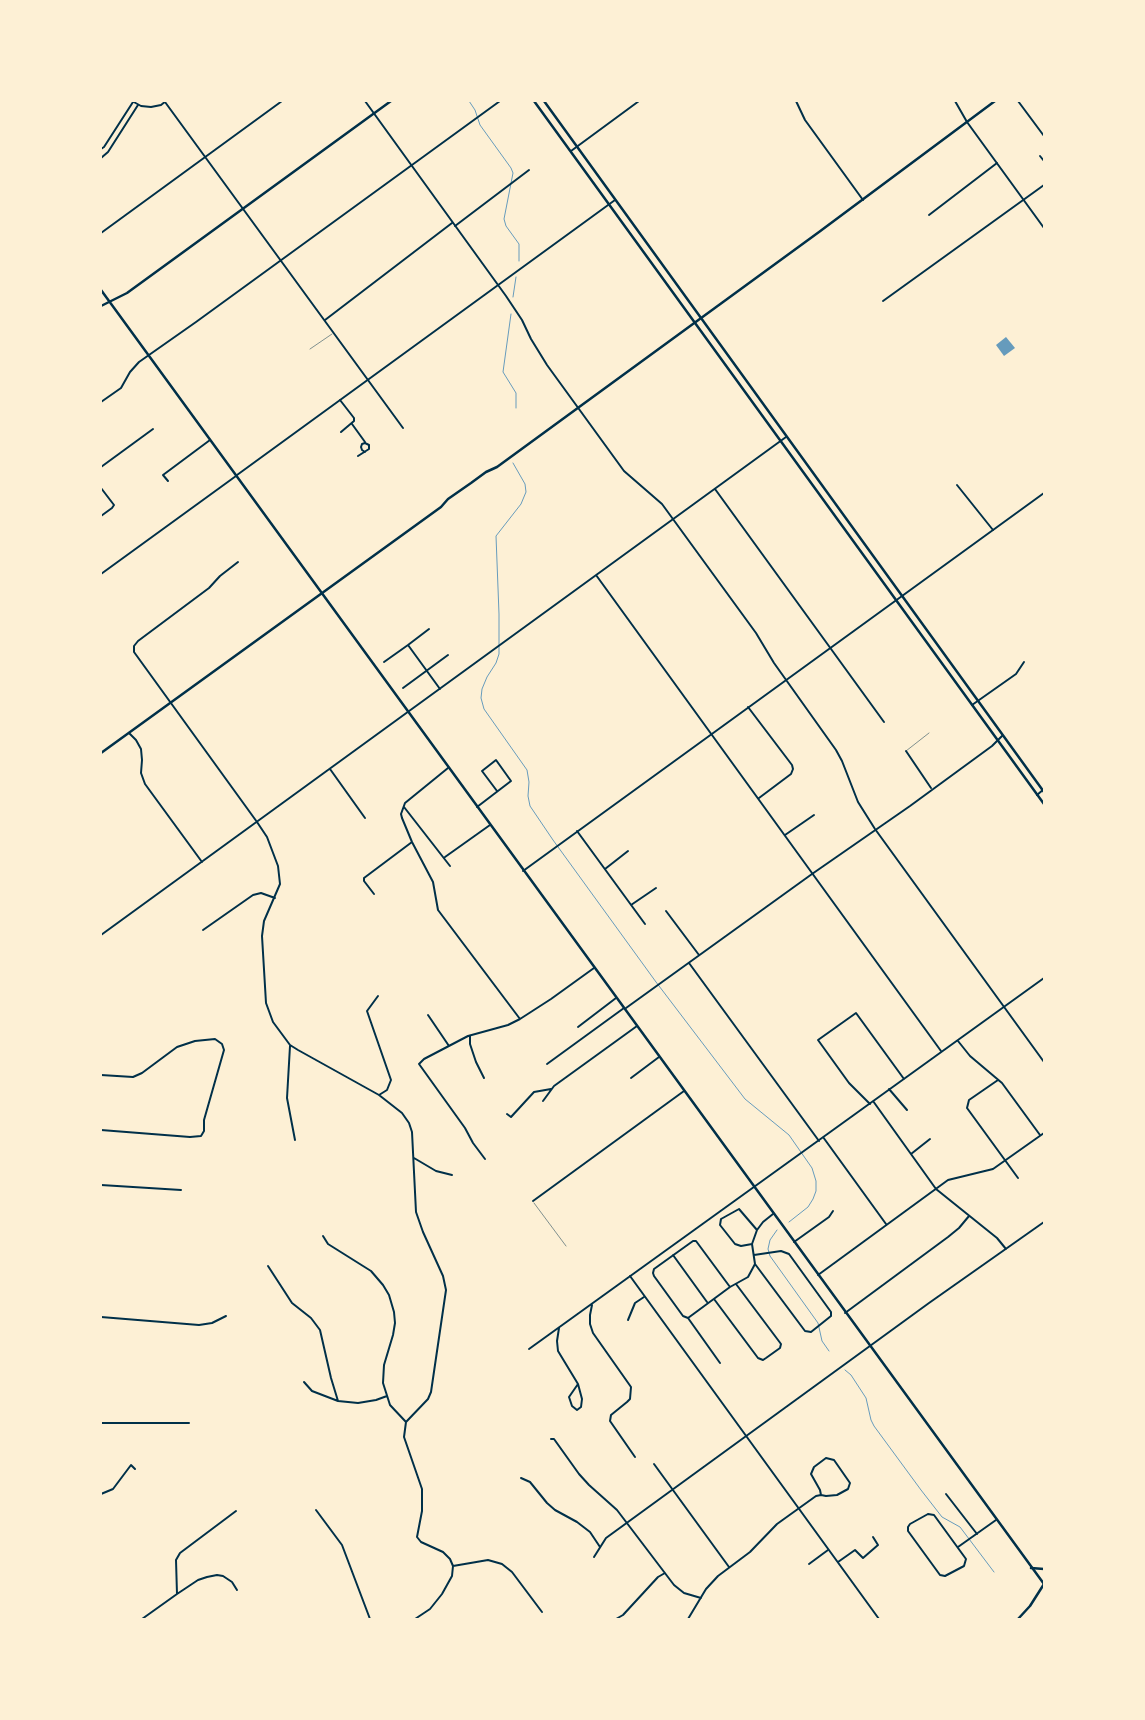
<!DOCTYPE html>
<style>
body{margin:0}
#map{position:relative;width:1145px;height:1720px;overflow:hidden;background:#fdf0d5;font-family:Rubik,sans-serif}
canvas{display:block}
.frame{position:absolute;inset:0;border:102px solid #fdf0d5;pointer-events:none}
</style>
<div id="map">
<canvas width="1145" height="1720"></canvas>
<div class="frame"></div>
</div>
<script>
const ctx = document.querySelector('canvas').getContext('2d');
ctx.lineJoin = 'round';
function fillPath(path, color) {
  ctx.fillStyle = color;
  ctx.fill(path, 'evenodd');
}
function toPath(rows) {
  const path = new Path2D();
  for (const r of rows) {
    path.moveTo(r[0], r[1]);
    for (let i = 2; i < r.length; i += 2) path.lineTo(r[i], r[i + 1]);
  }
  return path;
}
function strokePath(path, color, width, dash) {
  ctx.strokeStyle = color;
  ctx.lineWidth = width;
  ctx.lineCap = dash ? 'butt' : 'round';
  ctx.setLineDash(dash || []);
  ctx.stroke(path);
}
fillPath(toPath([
 [1006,337,1015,348,1004,356,996,345]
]), '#669bbc');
strokePath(toPath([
 [469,101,475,110,480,125,511,168,513,173,504,219,506,226,519,244,519,261],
 [513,297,516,277],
 [511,314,503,372,516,393,516,408],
 [513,463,525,484,526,492,521,504,496,536,499,614,499,654,496,663,487,677,482,689,481,698,484,709,527,770,529,782,528,796,530,806,553,840,656,982,745,1099,789,1135,812,1168,816,1181,816,1191,813,1199,808,1207,789,1222],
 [777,1230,770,1240,768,1249,770,1256,818,1323,822,1341,829,1351],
 [845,1370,851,1375,866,1398,871,1420,874,1426,921,1490,942,1517,960,1527,994,1572]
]), '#669bbc', 1);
strokePath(toPath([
 [310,349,332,334],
 [906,751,929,733],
 [534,1203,566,1246]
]), '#003049', 0.5);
strokePath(toPath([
 [1018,101,1044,136],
 [165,102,403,428],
 [571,151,639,101],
 [1040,156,1044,161],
 [929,215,997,163],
 [455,226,529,170],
 [101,233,282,101],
 [883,301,1044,185],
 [325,320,452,223],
 [340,400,354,418,354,421,341,432],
 [101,402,121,388,130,372,139,362,196,322,500,101],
 [352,424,365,442],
 [358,456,369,449,369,445,365,443,362,444,361,447,362,450,365,452],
 [101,467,153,429],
 [168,481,163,475,210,440],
 [957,485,993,530],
 [101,488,114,505,112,508,101,516],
 [715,489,884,722],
 [238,562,220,576,209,588,138,641,134,646,134,652,257,822,267,837,278,866,280,884,264,921,262,936,266,1003,273,1022,290,1045,298,1050,379,1095,402,1113,409,1123,412,1132,416,1212,423,1232,443,1276,446,1290,431,1392,428,1399,406,1422,404,1437,422,1489,422,1511,417,1537,421,1542,443,1552,450,1559,453,1566,452,1576,442,1594,430,1609,415,1619],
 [101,574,236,476],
 [596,575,941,1051],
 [429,629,408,645,440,689],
 [384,662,408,645],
 [403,688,448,655],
 [972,705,1016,674,1024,662],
 [748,707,792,765,793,769,791,774,759,798],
 [129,733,136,740,141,749,142,760,141,773,145,784,202,862],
 [906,751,931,788],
 [448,768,405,803,401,814,402,818,412,842,433,882,438,910,520,1019],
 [330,769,365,818],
 [1037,795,1044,789],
 [404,807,450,866],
 [477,807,511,781,496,760,482,771,497,791],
 [577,831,645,924],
 [785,835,814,815],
 [445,857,490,825],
 [605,869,628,851],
 [374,894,364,881,364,878,412,842],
 [631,905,656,888],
 [666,911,699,955],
 [203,930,253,895,261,893,275,898],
 [101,935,786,437],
 [689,963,819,1141],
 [378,996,367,1011,391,1080,387,1090,379,1095],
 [626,1008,812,874,910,806,992,746,1002,736],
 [428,1015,449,1046],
 [578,1027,616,998],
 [470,1036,470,1044,476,1062,484,1078],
 [958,1041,970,1056,1002,1083,1040,1135],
 [290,1046,287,1098,295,1140],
 [547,1064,624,1008],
 [101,1075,133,1077,142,1073,177,1047,195,1041,215,1039,222,1044,224,1050,204,1120,204,1131,201,1136,190,1137,101,1130],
 [631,1078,659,1057],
 [998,1080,969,1100,967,1108,1018,1178],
 [889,1089,907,1110],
 [543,1101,554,1086,637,1026],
 [873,1101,936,1189,997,1238,1006,1249],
 [870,1104,849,1083,818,1040,856,1013,904,1079],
 [507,1114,511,1117,534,1092,551,1089],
 [823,1137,886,1224],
 [911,1154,930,1139],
 [414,1158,436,1171,452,1175],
 [485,1159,473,1143,465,1128,419,1064,424,1059,468,1036,508,1025,520,1019,551,999,594,968],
 [101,1185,181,1190],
 [533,1201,684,1091],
 [323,1236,328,1244,371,1271,383,1285,389,1295,394,1312,395,1323,393,1335,384,1365,383,1383,390,1405,406,1422],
 [794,1242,829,1217,833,1211],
 [752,1244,741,1246,735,1244,720,1225,721,1219,739,1209,757,1230],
 [673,1255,707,1302],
 [754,1255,781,1251,789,1254,831,1312,831,1316,811,1332,805,1331,755,1264],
 [268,1266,292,1303,311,1318,320,1330,331,1378,338,1401],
 [818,1275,948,1180,993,1169,1044,1133],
 [730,1287,696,1241,693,1241,654,1269,653,1273,654,1276,683,1316,688,1318,730,1287,748,1277,755,1264,752,1244,757,1230,763,1222,773,1214],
 [714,1299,758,1358,763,1360,766,1358,780,1348,781,1344,736,1284],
 [592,1305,590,1315,590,1324,593,1333,631,1387,630,1399,627,1402,611,1415,610,1421,635,1457],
 [845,1313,948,1237,959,1228,969,1216],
 [101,1317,199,1325,212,1323,226,1316],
 [688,1318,720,1363],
 [628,1320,635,1303,644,1297],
 [559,1328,557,1341,558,1351,578,1384,569,1397,572,1406,577,1410,581,1407,582,1399,578,1384],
 [529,1349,1044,978],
 [304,1382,312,1391,338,1401,358,1403,376,1400,387,1396],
 [101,1423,189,1423],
 [551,1439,554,1439,579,1474,589,1485,617,1510,674,1585,684,1593,701,1598],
 [826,1458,834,1460,850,1483,848,1489,837,1495,826,1496,821,1495,820,1490,811,1474,814,1467,826,1458],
 [654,1464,729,1567],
 [521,1478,530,1482,547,1503,555,1510,577,1522,590,1532,600,1547],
 [101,1494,113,1489,131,1465,135,1469],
 [946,1494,977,1534],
 [316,1510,342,1545,370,1619],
 [928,1514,934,1515,966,1559,964,1566,945,1576,940,1575,908,1531,908,1527,910,1524,928,1514],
 [958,1547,996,1520],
 [594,1557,606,1538,929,1303,1044,1222],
 [838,1562,855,1550,863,1558,878,1545,873,1537],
 [809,1564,828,1550],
 [453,1566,488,1560,502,1564,512,1572,542,1612],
 [177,1594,176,1560,180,1553,236,1511],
 [142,1619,177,1594,198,1580,207,1577,217,1575,223,1576,232,1582,237,1590],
 [616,1619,623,1615,658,1577,665,1573],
 [688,1619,706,1589,718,1576,750,1552,777,1524,816,1496,821,1495]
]), '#003049', 2);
strokePath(toPath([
 [132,101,141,106,151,107,161,105,166,101],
 [365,101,506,296,522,320,531,339,547,365,624,471,662,504,756,633,774,663,836,750,842,761,858,802,875,829,1044,1062],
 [796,101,805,120,863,200],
 [955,101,967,122,1044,228],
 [101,149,104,147,133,102],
 [101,158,108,152,138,105],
 [237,475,615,200],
 [523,871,1044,493],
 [630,1276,879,1619]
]), '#003049', 2);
strokePath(toPath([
 [101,290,1044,1584],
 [101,306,127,293,391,101],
 [101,753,441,507,448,499,471,483,486,472,497,467,586,402,819,232,995,101]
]), '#003049', 2.5);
strokePath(toPath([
 [534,101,1044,804],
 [544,101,1044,792],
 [1031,1568,1044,1569],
 [1018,1619,1030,1606,1044,1584]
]), '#003049', 2.5);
</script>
